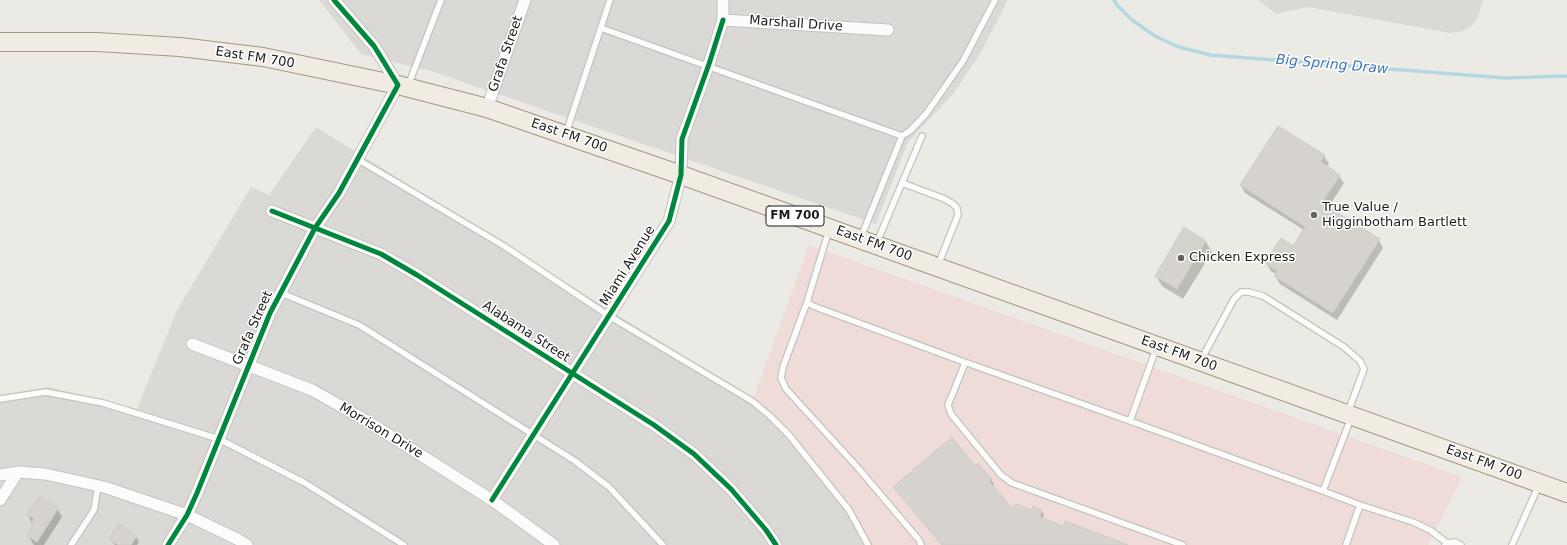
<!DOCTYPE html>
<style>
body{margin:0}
canvas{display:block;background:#eceae4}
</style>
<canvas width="1567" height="545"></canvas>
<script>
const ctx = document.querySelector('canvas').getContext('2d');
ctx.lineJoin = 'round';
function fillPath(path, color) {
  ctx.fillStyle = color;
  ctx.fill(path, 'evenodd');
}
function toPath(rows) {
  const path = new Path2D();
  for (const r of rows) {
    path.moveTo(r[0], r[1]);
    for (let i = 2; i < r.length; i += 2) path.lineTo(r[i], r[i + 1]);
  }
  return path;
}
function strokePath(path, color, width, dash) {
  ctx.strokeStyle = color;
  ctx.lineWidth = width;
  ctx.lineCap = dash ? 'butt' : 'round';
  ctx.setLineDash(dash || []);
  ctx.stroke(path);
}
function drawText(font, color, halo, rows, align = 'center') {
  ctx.font = font + ' "DejaVu Sans",sans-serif';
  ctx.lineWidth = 3;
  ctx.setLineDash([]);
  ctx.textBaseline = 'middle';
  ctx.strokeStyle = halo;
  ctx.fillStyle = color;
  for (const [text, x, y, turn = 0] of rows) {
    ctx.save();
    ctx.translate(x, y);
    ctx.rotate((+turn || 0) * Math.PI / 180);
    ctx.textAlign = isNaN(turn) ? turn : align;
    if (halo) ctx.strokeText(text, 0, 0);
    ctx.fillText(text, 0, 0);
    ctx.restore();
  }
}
fillPath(toPath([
 [319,0,1008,0,981,52,954,93,908,142,876,224,431,71,361,54],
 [1258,0,1483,0,1477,19,1472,26,1463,31,1450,33,1308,7,1276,14],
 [316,127,759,403,782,422,802,445,854,511,873,545,0,545,0,395,48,387,137,409,177,310,251,187,269,195]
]), '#dbd9d6');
fillPath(toPath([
 [809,245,1462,477,1428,545,873,545,854,511,802,445,782,422,753,399]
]), '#efdcd8');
fillPath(toPath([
 [1324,156,1329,164,1326,167,1339,176,1344,183,1328,208,1379,240,1383,248,1337,320,1280,284,1275,276,1276,274,1271,271,1266,263,1293,247,1304,230,1245,193,1241,185],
 [1184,229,1206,242,1212,252,1183,299,1162,286,1156,276],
 [978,464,991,480,994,484,992,486,1012,509,1042,511,1044,515,1042,520,1064,527,1066,522,1118,541,1121,545,942,545,894,487,975,467],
 [40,499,58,510,62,517,44,545,34,545,28,536,34,527,28,515],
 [136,537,139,542,137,545,115,545,110,539]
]), '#0003');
strokePath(toPath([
 [1114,0,1117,5,1132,20,1155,36,1176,46,1210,55,1505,78,1567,76]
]), '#b4d8e2', 3.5);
const building = toPath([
 [1278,126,1325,155,1321,162,1340,175,1322,203,1380,239,1333,313,1274,276,1277,271,1265,263,1281,238,1293,246,1305,227,1240,185,1278,126],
 [1184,227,1206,241,1177,289,1155,276,1184,227],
 [952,437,975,466,978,463,992,479,989,481,1012,508,1017,504,1031,510,1033,506,1042,510,1040,517,1063,526,1065,521,1128,545,942,545,893,487,952,437],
 [40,497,58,509,37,542,27,536,33,525,31,524,34,519,27,515,35,502,36,503,40,497],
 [119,524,137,536,131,545,118,545,109,539,119,524]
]);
fillPath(building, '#d6d3cf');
strokePath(building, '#cfcbc5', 1);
const service = toPath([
 [601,28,902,136,910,131,926,114,963,61,995,0],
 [408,86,441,0],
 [566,133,610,0],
 [357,159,504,246,609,316,752,401,770,416,789,435,849,510,868,545],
 [902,183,922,136],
 [829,230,807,302,813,306,956,359,1130,421],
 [861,237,902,136],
 [877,242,902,183,945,199,953,204,957,208,958,215,938,265],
 [281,293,359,325,575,461,609,487,663,545],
 [807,302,783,367,781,378,786,389,859,469,919,540,921,545],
 [1156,349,1130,421,1323,491,1351,418],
 [1201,360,1234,299,1241,292,1249,292,1263,296,1344,347,1360,361,1364,369,1348,412],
 [965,363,948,405,951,414,1001,475,1012,483,1183,545],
 [0,399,46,392,103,403,219,439,305,483,404,545],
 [1323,491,1360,505,1346,545],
 [1360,505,1413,522,1430,530,1447,543],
 [71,545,94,510,98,486],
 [1445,545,1447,543,1455,542,1461,545],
 [1512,545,1539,485]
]);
const minor = toPath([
 [723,0,723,20,888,30],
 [487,108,525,0],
 [272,211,381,254,417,275,654,425,694,454,731,489,766,530,776,545],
 [192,344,312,390,367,421,492,500,554,545],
 [0,475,18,472,45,474,104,487,187,515,237,539,247,545],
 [0,500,18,472],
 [492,500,669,221,681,175,682,139,709,64,723,20],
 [168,545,187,515,197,493,270,313,315,228,339,193,398,85,374,46,334,0]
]);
const primary = toPath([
 [0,42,97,42,180,47,263,57,398,85,487,108,681,175,1567,493]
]);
strokePath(service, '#c4c3c0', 8);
strokePath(minor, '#c4c3c0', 13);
strokePath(primary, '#a29881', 20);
strokePath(service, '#fcfcfb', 5.5);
strokePath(minor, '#fcfcfb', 11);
strokePath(primary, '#f0ebe3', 18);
strokePath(toPath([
 [272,211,381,254,417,275,654,425,694,454,731,489,766,530,776,545],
 [492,500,669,221,681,175,682,139,709,64,723,20],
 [168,545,187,515,197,493,270,313,315,228,339,193,398,85,374,46,334,0]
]), '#00873e', 5);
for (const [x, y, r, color] of [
 [1314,215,4,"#656462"],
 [1181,258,4,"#656462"]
]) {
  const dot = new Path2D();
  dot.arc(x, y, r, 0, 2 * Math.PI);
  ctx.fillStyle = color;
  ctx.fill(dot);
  strokePath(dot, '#fff', 1.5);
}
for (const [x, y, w] of [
 [795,216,58]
]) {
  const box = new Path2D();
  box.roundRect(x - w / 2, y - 10, w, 20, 3);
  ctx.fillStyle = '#fff';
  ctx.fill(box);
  strokePath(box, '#1c1c1c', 1);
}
drawText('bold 12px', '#1c1c1c', null, [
 ["FM 700",795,216]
]);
drawText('13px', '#1c1c1c', '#fff', [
 ["Marshall Drive",796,24,4],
 ["Grafa Street",506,54,-71],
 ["East FM 700",255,58,9],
 ["East FM 700",569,136,19],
 ["East FM 700",874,244,20],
 ["Miami Avenue",628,266,-58],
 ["Grafa Street",253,328,-66],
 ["Alabama Street",526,332,33],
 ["East FM 700",1179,354,20],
 ["Morrison Drive",381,431,31],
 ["East FM 700",1484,463,20]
]);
drawText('13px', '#1c1c1c', '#fff', [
 ["True Value /",1322,208],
 ["Higginbotham Bartlett",1322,223],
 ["Chicken Express",1189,258]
], 'left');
drawText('italic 14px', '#4077b5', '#fff', [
 ["Big Spring Draw",1332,65,5]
]);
</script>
